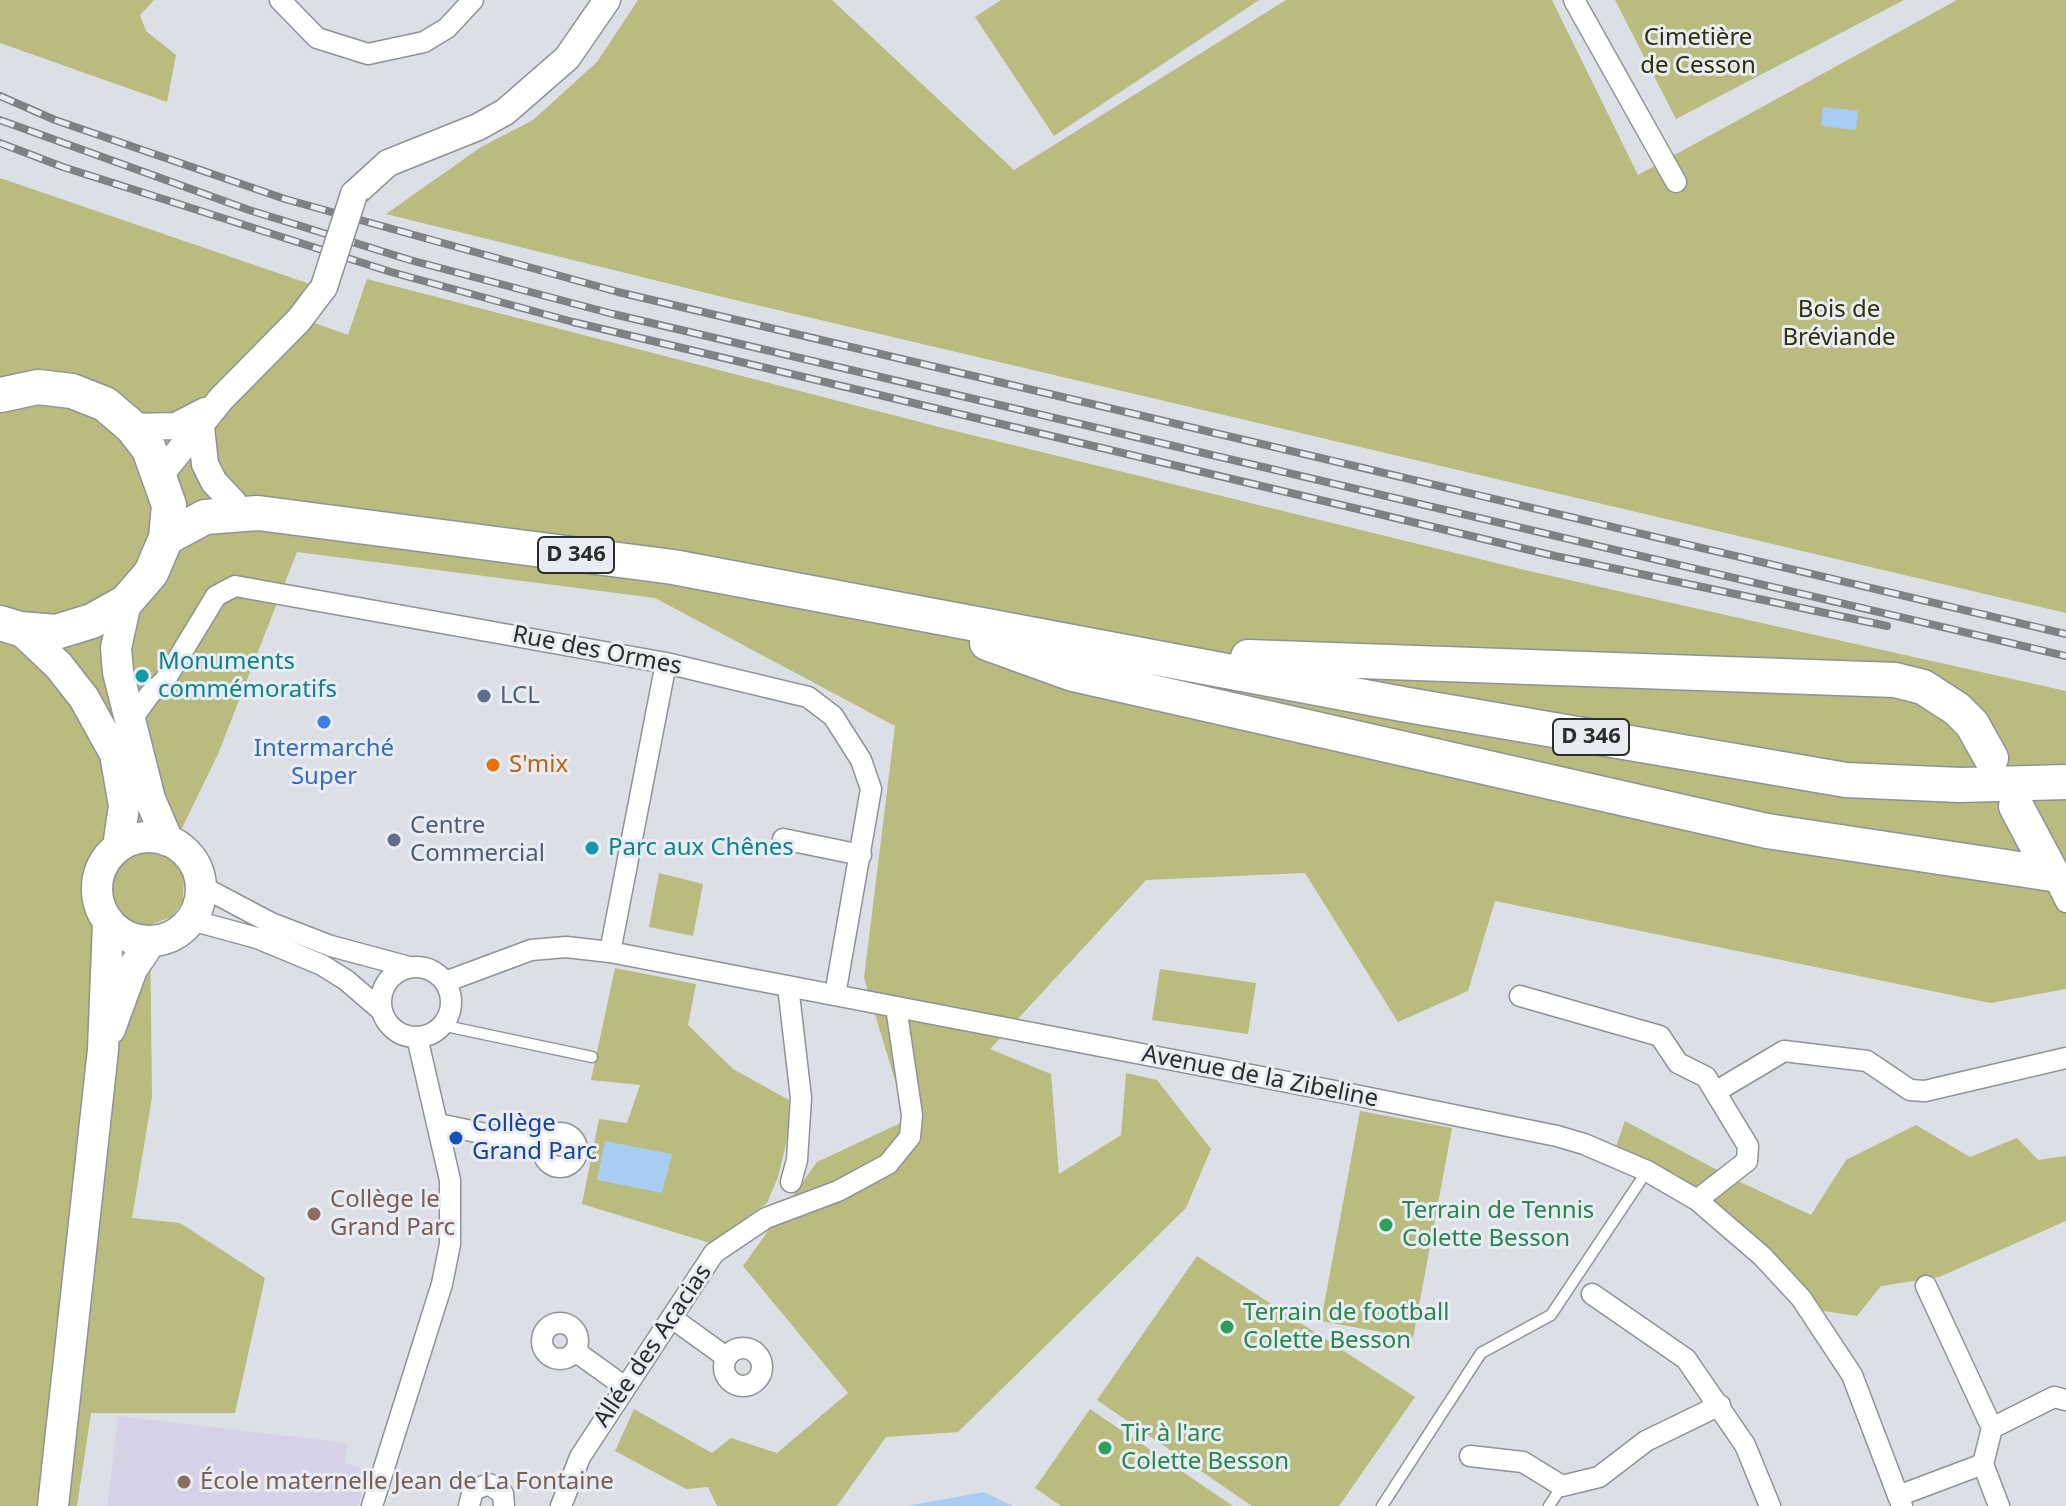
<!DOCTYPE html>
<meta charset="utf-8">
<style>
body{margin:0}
canvas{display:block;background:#dce0e6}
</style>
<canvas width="2066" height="1506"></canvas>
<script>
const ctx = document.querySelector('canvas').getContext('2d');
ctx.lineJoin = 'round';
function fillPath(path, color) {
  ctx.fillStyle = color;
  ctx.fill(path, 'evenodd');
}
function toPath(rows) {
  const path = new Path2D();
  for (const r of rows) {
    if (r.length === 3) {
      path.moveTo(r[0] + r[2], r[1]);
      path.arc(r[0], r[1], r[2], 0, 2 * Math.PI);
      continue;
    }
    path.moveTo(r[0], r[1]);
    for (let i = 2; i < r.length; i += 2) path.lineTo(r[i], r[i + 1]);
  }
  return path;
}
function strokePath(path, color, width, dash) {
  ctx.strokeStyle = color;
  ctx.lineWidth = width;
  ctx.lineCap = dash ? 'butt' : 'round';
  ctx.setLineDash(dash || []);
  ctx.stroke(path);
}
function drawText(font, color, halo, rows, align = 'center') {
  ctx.font = font + ' "Noto Sans",sans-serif';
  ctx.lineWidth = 6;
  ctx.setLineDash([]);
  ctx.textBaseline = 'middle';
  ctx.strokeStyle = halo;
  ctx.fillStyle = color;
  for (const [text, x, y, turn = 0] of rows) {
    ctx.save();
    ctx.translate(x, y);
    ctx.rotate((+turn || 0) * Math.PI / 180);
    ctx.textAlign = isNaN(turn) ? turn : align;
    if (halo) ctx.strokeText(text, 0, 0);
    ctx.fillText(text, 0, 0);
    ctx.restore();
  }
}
fillPath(toPath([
 [118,1416,347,1443,345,1463,369,1470,358,1506,107,1506]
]), '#d7d2e8');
fillPath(toPath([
 [0,0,154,0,140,15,146,31,176,55,167,102,0,43],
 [638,0,832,0,1014,170,1286,0,1552,0,1638,175,1957,0,2066,0,2066,613,731,299,386,214,481,147,533,120,597,62],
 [1001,0,1259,0,1054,136,975,17],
 [1615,0,1904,0,1676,119],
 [0,178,310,284,292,315,348,335,367,279,943,428,1529,571,2066,691,2066,989,1990,1003,1495,901,1468,991,1398,1022,1305,873,1146,880,990,1049,1051,1074,1059,1174,1121,1135,1126,1073,1157,1080,1211,1149,1186,1208,958,1432,886,1437,837,1506,717,1506,708,1487,686,1489,615,1451,634,1409,712,1453,731,1438,777,1453,848,1393,743,1266,817,1162,907,1120,864,978,895,726,655,598,297,552,218,754,170,853,184,872,183,902,171,917,150,925,152,1097,132,1218,180,1223,265,1278,235,1413,91,1413,77,1506,0,1506],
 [659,873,703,884,693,936,649,927],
 [615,968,696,984,688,1025,733,1069,789,1100,788,1136,778,1177,767,1203,710,1243,582,1204,599,1119,627,1123,640,1085,591,1080],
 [1160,969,1256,983,1248,1034,1152,1020],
 [1360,1111,1452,1128,1413,1338,1321,1321],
 [1625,1121,1738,1181,1811,1215,1846,1160,1916,1125,1970,1157,2017,1138,2038,1160,2066,1156,2066,1221,1939,1277,1881,1286,1857,1316,1823,1311,1794,1276,1725,1211,1672,1175,1614,1152],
 [1197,1256,1415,1397,1339,1506,1252,1506,1097,1400],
 [1090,1409,1233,1506,1061,1506,1035,1488]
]), '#b9bb7f');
fillPath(toPath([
 [1823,107,1858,111,1856,130,1821,126],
 [605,1141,672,1154,662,1193,597,1180],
 [984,1492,1013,1506,906,1506]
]), '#a8cdf2');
const service = toPath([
 [441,1025,592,1057],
 [1382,1506,1481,1353,1551,1315,1647,1171],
 [1549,1506,1562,1486]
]);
const minor = toPath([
 [280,0,317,38,368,54,424,42,447,28,473,0],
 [1574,0,1676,182],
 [132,719,150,694,165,680,216,596,235,586,666,663,808,697,833,716,861,760,871,789,835,995],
 [783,839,861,855],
 [2052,874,2066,902],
 [201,886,271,923,331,946,409,967],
 [191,920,257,938,322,965,346,980,382,1011],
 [610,952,666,663],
 [416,1002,35],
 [445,982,531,950,566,947,610,952,1345,1093,1557,1136,1584,1144,1647,1171,1697,1200,1762,1256,1801,1298,1852,1375,1902,1506],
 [788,986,801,1098,797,1160,791,1182],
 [1520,996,1660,1036,1678,1063,1706,1077,1748,1146,1747,1161,1697,1200],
 [1715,1092,1784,1051,1867,1061,1910,1090,1925,1091,2066,1058],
 [438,1124,544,1146],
 [560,1150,17],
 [1926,1286,1992,1428,1983,1464,1999,1506],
 [1592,1294,1686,1359,1745,1445,1770,1506],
 [672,1318,726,1357],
 [560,1341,18],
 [743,1367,19],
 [575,1351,625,1387],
 [1992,1428,2054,1397,2066,1400],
 [1470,1456,1523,1462,1562,1486,1599,1477,1646,1441,1720,1405],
 [1898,1496,1983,1464],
 [372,1506,442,1284,450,1244,450,1180,417,1037],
 [469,1506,473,1490,489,1484,503,1494,504,1506],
 [561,1506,580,1457,714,1253,766,1218,838,1191,888,1164,910,1137,912,1115,896,1007]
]);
const tertiary = toPath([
 [354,194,388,163,478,127,505,112,567,58,607,0],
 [132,427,176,426,205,411],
 [201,427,205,464,214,482,233,502],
 [160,475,221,399,299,320,324,287]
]);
const secondary = toPath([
 [126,602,116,648,118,672,150,799,168,841],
 [20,629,59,666,84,698,115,754,124,806,118,847],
 [149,889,52],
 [110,1029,132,969,145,950,144,942],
 [53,1506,103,1050,108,923]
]);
const primary = toPath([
 [0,395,38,387,72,391,105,404,132,427,149,449,169,505,166,538,151,573,126,602,92,621,56,632,20,629,0,623],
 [166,538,205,517,258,513,673,567,1402,704,1846,780,1960,785,2066,782],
 [987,643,1073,674,1767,831,2052,874],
 [1248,657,1895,680,1923,687,1957,709,1972,724,1991,758],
 [2016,806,2052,874]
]);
strokePath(service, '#8f9297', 13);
strokePath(minor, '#8f9297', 23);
strokePath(tertiary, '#8f9297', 29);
strokePath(secondary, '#8f9297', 33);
strokePath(primary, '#8f9297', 37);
strokePath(service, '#fff', 10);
strokePath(minor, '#fff', 20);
strokePath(tertiary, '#fff', 26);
strokePath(secondary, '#fff', 30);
strokePath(primary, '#fff', 34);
const rail = toPath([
 [0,96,55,120,285,199,618,292,2066,634],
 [0,120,249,210,410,260,613,314,2066,656],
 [0,143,63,167,391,272,573,322,1555,556,1887,626]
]);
strokePath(rail, '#7f8185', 8);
strokePath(rail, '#e9edf3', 5, [15]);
const tertiaryBridge = toPath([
 [324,287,354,194]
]);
strokePath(tertiaryBridge, '#8f9297', 29, []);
strokePath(tertiaryBridge, '#fff', 26);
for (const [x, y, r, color] of [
 [142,676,8,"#0f9aa8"],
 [484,696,8,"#5c6f8a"],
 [324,722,8,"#3f7fe0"],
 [493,765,8,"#e8710a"],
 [394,840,8,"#5c6f8a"],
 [592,848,8,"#0f9aa8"],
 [456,1138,8,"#1a4fb4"],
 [314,1214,8,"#8d6e63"],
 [1386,1225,8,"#2e9e5b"],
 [1227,1327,8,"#2e9e5b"],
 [1105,1448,8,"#2e9e5b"],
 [184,1482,8,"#8d6e63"]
]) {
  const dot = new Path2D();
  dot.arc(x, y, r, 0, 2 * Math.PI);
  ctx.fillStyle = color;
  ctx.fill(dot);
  strokePath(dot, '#e9edf3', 3);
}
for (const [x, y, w] of [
 [576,555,76],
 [1591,737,76]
]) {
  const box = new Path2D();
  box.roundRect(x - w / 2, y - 18, w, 36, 6);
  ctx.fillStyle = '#e9edf3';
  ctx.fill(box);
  strokePath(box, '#2c2d2f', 2);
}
drawText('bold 22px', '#2c2d2f', null, [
 ["D 346",576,555],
 ["D 346",1591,737]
]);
drawText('24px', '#30310b', '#e9edf3', [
 ["Cimetière",1698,38],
 ["de Cesson",1698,66],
 ["Bois de",1839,310],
 ["Bréviande",1839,338]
]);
drawText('24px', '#2c2d2f', '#e9edf3', [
 ["Rue des Ormes",597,651,11],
 ["Avenue de la Zibeline",1260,1077,11],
 ["Allée des Acacias",653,1346,-56]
]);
drawText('24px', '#0d838f', '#e9edf3', [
 ["Monuments",158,662],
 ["commémoratifs",158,690],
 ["Parc aux Chênes",608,848]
], 'left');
drawText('24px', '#4e5e75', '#e9edf3', [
 ["LCL",500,696],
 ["Centre",410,826],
 ["Commercial",410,854]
], 'left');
drawText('24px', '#366cbe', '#e9edf3', [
 ["Intermarché",324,749],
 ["Super",324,777]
]);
drawText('24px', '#c56008', '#e9edf3', [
 ["S'mix",509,765]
], 'left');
drawText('24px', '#164399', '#e9edf3', [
 ["Collège",472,1124],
 ["Grand Parc",472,1152]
], 'left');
drawText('24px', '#785e54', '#e9edf3', [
 ["Collège le",330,1200],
 ["Grand Parc",330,1228],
 ["École maternelle Jean de La Fontaine",200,1482]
], 'left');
drawText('24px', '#27864d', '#e9edf3', [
 ["Terrain de Tennis",1402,1211],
 ["Colette Besson",1402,1239],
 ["Terrain de football",1243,1313],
 ["Colette Besson",1243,1341],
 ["Tir à l'arc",1121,1434],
 ["Colette Besson",1121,1462]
], 'left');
</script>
